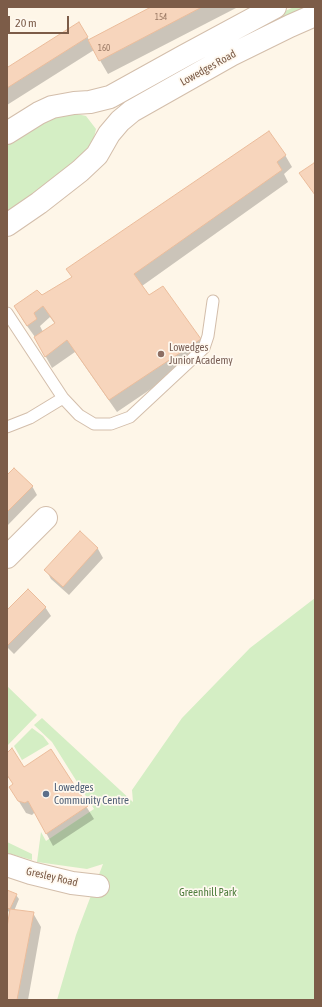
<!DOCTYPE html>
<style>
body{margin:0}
#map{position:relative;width:322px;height:1007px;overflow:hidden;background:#fef6e8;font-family:"Asap Condensed",sans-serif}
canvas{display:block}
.frame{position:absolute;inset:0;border:8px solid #7c5c48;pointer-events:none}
.scale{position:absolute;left:8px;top:16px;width:61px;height:18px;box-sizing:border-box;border:2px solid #7c5c48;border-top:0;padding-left:5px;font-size:12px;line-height:14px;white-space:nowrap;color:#7c5c48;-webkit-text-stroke:3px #fff9f0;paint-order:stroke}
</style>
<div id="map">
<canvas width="322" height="1007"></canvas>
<div class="frame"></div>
<div class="scale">20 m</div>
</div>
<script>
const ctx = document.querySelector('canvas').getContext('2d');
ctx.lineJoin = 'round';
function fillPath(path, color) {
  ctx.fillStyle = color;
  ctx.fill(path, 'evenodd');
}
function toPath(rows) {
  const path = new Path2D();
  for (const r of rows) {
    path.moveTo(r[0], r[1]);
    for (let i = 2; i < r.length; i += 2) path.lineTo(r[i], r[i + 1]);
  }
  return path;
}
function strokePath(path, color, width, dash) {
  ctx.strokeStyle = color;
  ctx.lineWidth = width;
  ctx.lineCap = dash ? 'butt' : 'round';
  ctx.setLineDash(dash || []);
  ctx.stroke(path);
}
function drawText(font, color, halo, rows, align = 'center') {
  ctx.font = font + ' "Asap Condensed",sans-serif';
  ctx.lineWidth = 3.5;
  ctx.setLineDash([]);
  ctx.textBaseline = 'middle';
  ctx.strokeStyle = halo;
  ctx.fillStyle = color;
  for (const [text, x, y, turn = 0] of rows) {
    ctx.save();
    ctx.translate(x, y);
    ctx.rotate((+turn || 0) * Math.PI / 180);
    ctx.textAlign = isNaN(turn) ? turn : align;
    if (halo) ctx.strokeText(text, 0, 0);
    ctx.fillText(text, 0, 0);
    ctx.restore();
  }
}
fillPath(toPath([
 [294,7,309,7,199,64,196,62,270,18],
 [68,112,86,116,96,129,93,142,79,160,7,214,7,144,46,119],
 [315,598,315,1000,57,1000,76,935,103,864,87,869,37,862,41,832,46,841,94,809,52,742,34,725,42,718,133,802,132,790,182,718,250,648],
 [7,686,37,715,7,746],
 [32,728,43,736,49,744,22,760,14,746],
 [7,842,32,854,32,860,7,853]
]), '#d4eec4');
fillPath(toPath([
 [154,7,238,7,108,74,94,50,7,105,7,67,8,68,79,23,89,40],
 [285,155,292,167,284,174,288,182,142,286,149,297,200,339,207,351,117,412,75,352,52,368,35,337,22,319,41,297],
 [50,317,55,324,43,332,40,326],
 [7,476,32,486,37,495,7,526],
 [80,533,98,549,103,558,69,595,51,579,46,570],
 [45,607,51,616,14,654,7,647,7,611],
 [51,750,94,819,53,846,35,812,32,815,26,813,10,787,14,785,7,775,7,754,24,769],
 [7,891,16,895,19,899,14,911,33,913,41,927,28,1000,7,1000,7,932,11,912,7,911]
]), '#0003');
const building = toPath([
 [151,7,202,7,99,61,88,40,151,7],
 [79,22,88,37,7,88,7,65,8,67,79,22],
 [269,131,286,155,277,162,282,170,134,274,149,295,163,286,201,339,109,400,67,340,45,357,34,337,55,323,43,306,34,313,37,319,27,326,14,306,37,290,42,295,72,277,66,269,269,131],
 [314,163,315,164,315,195,299,173,314,163],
 [14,468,33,486,7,512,7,475,14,468],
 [80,531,98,548,63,587,44,570,80,531],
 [28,589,46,607,8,645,7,644,7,610,28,589],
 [12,748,24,767,51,749,88,806,46,834,28,801,25,803,18,801,9,787,13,784,7,775,7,753,12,748],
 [7,890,17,894,10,909,7,908,7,890],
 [10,909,34,912,17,1000,7,1000,7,927,10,909]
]);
fillPath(building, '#f7d5bc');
strokePath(building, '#ebbc9b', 1);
const service = toPath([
 [7,313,63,398,79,415,94,424,111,424,130,417,204,348,208,336,213,301],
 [7,427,30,418,63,398]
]);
const minor = toPath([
 [7,557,46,518],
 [7,865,31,873,72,883,98,886]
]);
const tertiary = toPath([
 [7,133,39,113,52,107,74,103,90,102,110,97,184,56,275,7],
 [7,225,39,203,80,171,97,155,109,134,120,121,132,111,231,55,290,26,315,15]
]);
strokePath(service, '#d3beab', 13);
strokePath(minor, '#d3beab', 24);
strokePath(tertiary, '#d3beab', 24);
strokePath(service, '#fff', 11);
strokePath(minor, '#fff', 22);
strokePath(tertiary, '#fff', 22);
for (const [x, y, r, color] of [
 [161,354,4,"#8d6e63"],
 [46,794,4,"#5c6f8a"]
]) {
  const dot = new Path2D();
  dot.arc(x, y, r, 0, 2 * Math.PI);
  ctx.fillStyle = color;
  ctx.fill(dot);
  strokePath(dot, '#fff9f0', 1.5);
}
drawText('9px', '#9b7a65', null, [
 ["154",161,17],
 ["160",104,48]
]);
drawText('11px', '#7c5c48', '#fff9f0', [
 ["Lowedges Road",208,68,-29],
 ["Gresley Road",52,877,13]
]);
drawText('11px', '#785e54', '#fff9f0', [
 ["Lowedges",169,348],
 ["Junior Academy",169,361]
], 'left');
drawText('11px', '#4e5e75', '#fff9f0', [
 ["Lowedges",54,788],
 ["Community Centre",54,801]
], 'left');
drawText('11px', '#4d7c3c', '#fff9f0', [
 ["Greenhill Park",208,893]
]);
</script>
